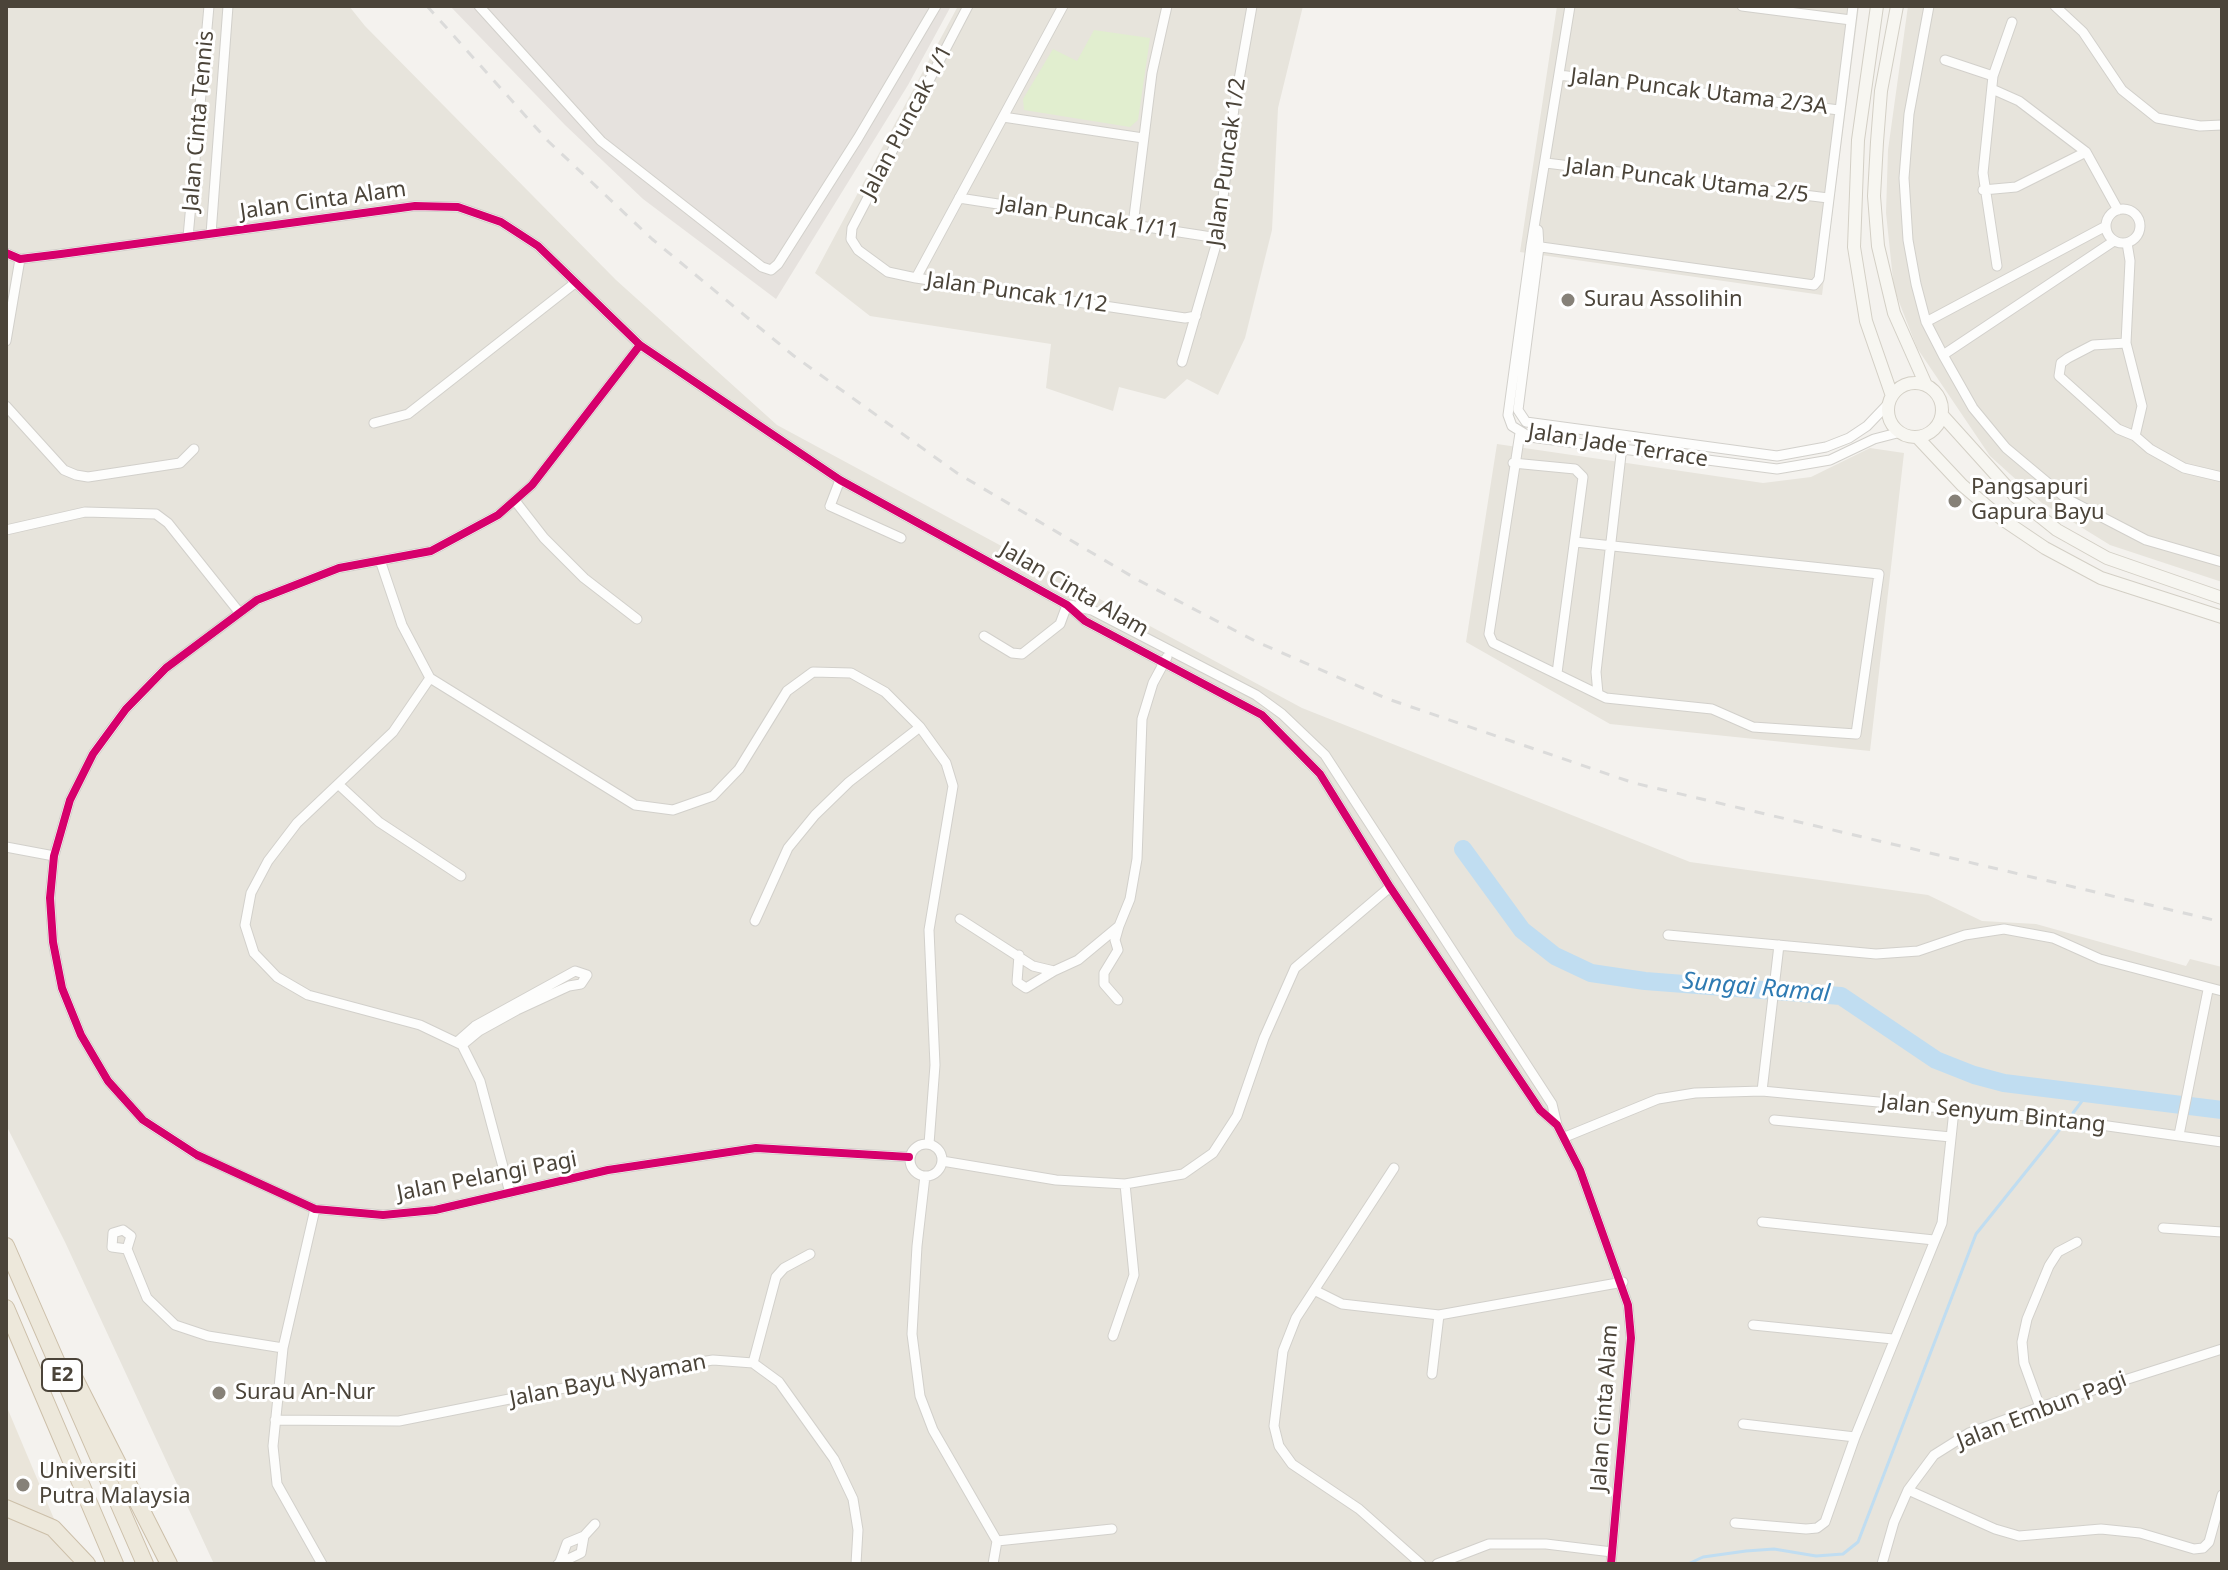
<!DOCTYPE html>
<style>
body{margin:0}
#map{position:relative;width:2228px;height:1570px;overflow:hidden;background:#f4f2ee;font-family:"Noto Sans",sans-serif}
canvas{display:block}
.frame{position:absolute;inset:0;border:8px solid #4b4439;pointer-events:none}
</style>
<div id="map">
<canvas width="2228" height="1570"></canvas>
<div class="frame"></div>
</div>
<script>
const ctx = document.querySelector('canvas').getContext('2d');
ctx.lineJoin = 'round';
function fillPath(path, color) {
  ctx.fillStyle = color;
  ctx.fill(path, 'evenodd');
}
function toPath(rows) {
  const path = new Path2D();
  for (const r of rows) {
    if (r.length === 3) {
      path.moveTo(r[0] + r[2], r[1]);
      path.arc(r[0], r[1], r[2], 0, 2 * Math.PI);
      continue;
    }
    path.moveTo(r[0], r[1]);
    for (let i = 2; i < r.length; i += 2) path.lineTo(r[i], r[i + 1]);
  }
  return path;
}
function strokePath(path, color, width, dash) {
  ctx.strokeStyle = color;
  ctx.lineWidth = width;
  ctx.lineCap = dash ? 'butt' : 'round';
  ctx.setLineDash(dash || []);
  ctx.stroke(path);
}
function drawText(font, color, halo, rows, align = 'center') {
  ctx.font = font + ' "Noto Sans",sans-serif';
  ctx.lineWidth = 6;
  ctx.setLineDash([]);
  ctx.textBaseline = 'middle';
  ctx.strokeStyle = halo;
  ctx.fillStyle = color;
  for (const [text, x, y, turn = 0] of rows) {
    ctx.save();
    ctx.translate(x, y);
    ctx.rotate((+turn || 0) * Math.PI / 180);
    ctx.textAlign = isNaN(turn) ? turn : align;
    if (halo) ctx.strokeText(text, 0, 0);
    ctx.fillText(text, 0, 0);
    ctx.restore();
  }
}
fillPath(toPath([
 [6,6,349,6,365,26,616,280,777,425,1302,708,1690,862,1928,895,1982,921,2036,924,2186,966,2190,959,2222,967,2222,1564,214,1564,65,1242,6,1125],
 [958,6,1303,6,1278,108,1272,230,1245,338,1218,395,1187,379,1165,399,1119,387,1113,411,1046,388,1051,344,870,316,815,273],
 [1557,6,1859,6,1822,295,1520,252],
 [1908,6,2222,6,2222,582,2110,545,2042,503,1990,456,1917,348,1894,289,1886,213,1888,150],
 [1497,444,1763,483,1811,477,1870,448,1904,453,1870,751,1610,724,1466,642]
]), '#e7e4dc');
fillPath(toPath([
 [450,6,951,6,908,85,776,299,643,199,565,125]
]), '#e6e2de');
fillPath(toPath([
 [6,1405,73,1564,6,1564]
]), '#eae5da');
fillPath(toPath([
 [1094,30,1150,38,1138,120,1130,127,1024,110,1023,99,1053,49,1077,61]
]), '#e1eecf');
strokePath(toPath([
 [2073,1113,2088,1093],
 [1688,1564,1703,1557,1746,1551,1774,1549,1816,1556,1843,1554,1858,1542,1976,1234,2061,1128]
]), '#c0ddf1', 3);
strokePath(toPath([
 [1463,849,1522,930,1555,956,1591,973,1645,981,1841,996,1936,1060,1974,1075,2004,1083,2222,1110]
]), '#c0ddf1', 18);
const street = toPath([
 [479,6,601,141,762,267,771,270,778,264,858,138,936,6],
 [968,6,852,228,851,239,858,250,888,272,916,278,1185,318,1196,316],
 [1570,6,1531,246,1508,415,1512,426,1530,437,1777,469,1830,460,1874,439,1901,432],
 [1742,6,1851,20],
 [1929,6,1909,114,1904,178,1908,240,1916,284,1926,322,1943,355,1973,408,2006,448,2067,499,2146,540,2222,562],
 [2055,6,2083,32,2122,90,2157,118,2200,126,2222,125],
 [1945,60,1993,76],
 [1559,75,1839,110],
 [1992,89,2019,101,2086,152,2118,210],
 [1003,117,1143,138],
 [1546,163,1828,198],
 [1983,190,2016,187,2086,152],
 [959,198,1218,238],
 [2123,226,17],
 [1133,225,1152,73,1167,6],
 [1538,230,1539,247,1518,410,1526,422,1777,456,1826,447,1849,438,1867,426,1889,403],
 [211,234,228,6],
 [188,237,209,6],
 [2127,243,2130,261,2126,343,2142,406,2135,436],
 [1534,246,1814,285,1819,279,1853,6],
 [6,253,20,259,61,254,415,206,458,207,501,222,538,246,640,345,840,480,1067,605,1085,621,1262,715,1320,774,1390,887,1540,1110,1557,1125,1580,1170,1628,1305,1631,1338,1611,1564],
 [1997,266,1983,173,1993,76,2012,22],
 [916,278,1063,6],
 [1926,322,2106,226],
 [6,341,20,259],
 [2126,343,2093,345,2068,358,2061,363,2059,376,2118,429,2135,436,2150,449,2184,468,2222,477],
 [640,345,532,485,498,515,431,551,339,568,257,600,166,668,126,709,93,754,70,800,54,856,50,898,53,942,62,988,81,1035,108,1081,143,1120,197,1155,315,1209,383,1215,435,1210,608,1170,756,1148,909,1157],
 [1943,355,2114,241],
 [1182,362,1218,238,1234,108,1252,6],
 [6,406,64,470,76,475,88,477,180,463,194,449],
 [374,423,408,414,575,283],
 [1520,433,1489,634,1493,643,1606,698,1712,709,1753,727,1856,734,1879,574,1575,542],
 [1513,463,1575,469,1583,477,1557,673],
 [840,480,830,506,901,538],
 [516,502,544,538,584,578,637,619],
 [6,530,85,512,156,514,168,523,239,612],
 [380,560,402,625,430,678,635,805,673,810,713,796,739,769,787,691,813,672,851,673,885,692,920,727,946,763,953,786,929,930,935,1065,929,1144],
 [1070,605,1092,610,1256,695,1282,714,1325,755,1552,1104,1557,1125],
 [984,636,1012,653,1022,654,1060,624,1067,605],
 [430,678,393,732,297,823,268,861,251,893,245,925,254,953,277,977,308,995,420,1025,462,1045,480,1081,510,1193],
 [1598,694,1596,672,1622,446],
 [338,784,379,822,461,876],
 [6,847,54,856],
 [960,919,1033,966,1054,971,1078,960,1119,926,1130,899,1137,859,1142,719,1153,683,1167,657],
 [755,921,788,848,815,815,849,782,920,727],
 [1668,935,1876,954,1918,951,1965,935,2004,929,2053,938,2100,959,2222,991],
 [1019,955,1017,982,1026,988,1054,971],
 [1118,1000,1104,984,1104,973,1118,950,1115,940,1119,926],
 [458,1041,475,1026,575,971,587,975,581,984,569,986,517,1010,479,1031,462,1045],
 [1762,1091,2058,1119,2222,1142],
 [1774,1120,1951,1137],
 [2179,1135,2208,990],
 [1565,1137,1658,1099,1695,1093,1762,1091,1779,945],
 [926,1160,16],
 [942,1161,1056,1180,1125,1184,1183,1174,1213,1153,1237,1116,1264,1038,1295,968,1390,887],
 [1394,1168,1296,1318,1283,1351,1274,1426,1279,1446,1292,1464,1359,1509,1421,1564],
 [925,1176,917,1246,912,1334,920,1396,933,1430,997,1541,993,1564],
 [315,1209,283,1348,273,1446,277,1484,322,1564],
 [1762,1222,1934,1240],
 [2163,1228,2222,1232],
 [127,1249,112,1247,113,1233,123,1230,131,1236,127,1249,147,1298,175,1325,208,1336,283,1348],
 [1316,1291,1342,1304,1439,1315,1623,1282],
 [1753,1325,1893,1339],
 [1113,1336,1134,1275,1125,1184],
 [753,1363,776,1277,784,1268,810,1254],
 [1432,1374,1439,1315],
 [2040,1407,2024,1363,2022,1342,2027,1319,2049,1266,2058,1252,2077,1242],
 [275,1420,399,1421,675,1366,713,1360,753,1363,779,1382,834,1459,853,1499,858,1530,856,1564],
 [1743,1424,1855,1437],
 [1908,1490,1995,1529,2019,1536,2101,1529,2140,1533,2194,1549,2203,1548,2209,1542,2222,1495],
 [1735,1523,1806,1529,1817,1528,1825,1522,1855,1437,1942,1223,1954,1110],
 [997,1541,1112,1529],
 [560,1562,567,1543,584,1536,595,1524],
 [558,1564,581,1553,584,1536],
 [1437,1564,1489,1544,1546,1544,1612,1552],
 [1882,1564,1894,1522,1908,1490,1934,1455,1969,1433,2040,1407,2222,1349]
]);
const secondary = toPath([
 [1877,6,1858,140,1854,247,1866,321,1892,396],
 [1897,6,1881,91,1877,142,1874,196,1878,246,1894,313,1926,385],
 [1915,410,27],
 [1942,415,2016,497,2057,530,2107,558,2222,598],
 [1917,437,1962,485,2002,519,2045,548,2101,578,2222,617]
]);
const highway = toPath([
 [6,1246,145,1564],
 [6,1308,115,1564],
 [74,1377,169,1564],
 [6,1508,53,1528,87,1564]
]);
strokePath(street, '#d2d0cb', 11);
strokePath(secondary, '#d3cfc5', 14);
strokePath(highway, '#ccbfa9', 18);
strokePath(street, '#fdfdfc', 9);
strokePath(secondary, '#f7f6f1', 12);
strokePath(highway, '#ede8db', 16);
strokePath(toPath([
 [427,6,548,141,652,239,794,356,957,473,1138,580,1257,642,1388,699,1634,783,2222,922]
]), '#dbdbda', 3, [10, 10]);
strokePath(toPath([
 [6,253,20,259,61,254,415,206,458,207,501,222,538,246,640,345,840,480,1067,605,1085,621,1262,715,1320,774,1390,887,1540,1110,1557,1125,1580,1170,1628,1305,1631,1338,1611,1564],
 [640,345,532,485,498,515,431,551,339,568,257,600,166,668,126,709,93,754,70,800,54,856,50,898,53,942,62,988,81,1035,108,1081,143,1120,197,1155,315,1209,383,1215,435,1210,608,1170,756,1148,909,1157]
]), '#d6006c', 8);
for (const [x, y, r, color] of [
 [1568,300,8,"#868178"],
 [1955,501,8,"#868178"],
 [219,1393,8,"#868178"],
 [23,1485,8,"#868178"]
]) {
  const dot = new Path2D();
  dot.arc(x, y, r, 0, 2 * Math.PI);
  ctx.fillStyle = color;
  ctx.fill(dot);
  strokePath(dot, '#fff', 3);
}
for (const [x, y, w] of [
 [62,1375,40]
]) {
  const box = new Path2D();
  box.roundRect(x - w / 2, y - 16, w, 32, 6);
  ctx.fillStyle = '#fff';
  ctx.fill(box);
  strokePath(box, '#4b4439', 2);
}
drawText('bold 20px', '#4b4439', null, [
 ["E2",62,1375]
]);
drawText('22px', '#4b4439', '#fff', [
 ["Jalan Puncak Utama 2/3A",1699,92,7],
 ["Jalan Cinta Tennis",199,121,-85],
 ["Jalan Puncak 1/1",907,122,-62],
 ["Jalan Puncak 1/2",1227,162,-82],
 ["Jalan Puncak Utama 2/5",1687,181,7],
 ["Jalan Cinta Alam",323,201,-8],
 ["Jalan Puncak 1/11",1089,218,9],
 ["Jalan Puncak 1/12",1017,293,8],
 ["Jalan Jade Terrace",1618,446,9],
 ["Jalan Cinta Alam",1074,590,30],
 ["Jalan Senyum Bintang",1993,1114,6],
 ["Jalan Pelangi Pagi",487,1177,-11],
 ["Jalan Bayu Nyaman",608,1381,-11],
 ["Jalan Cinta Alam",1605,1408,-86],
 ["Jalan Embun Pagi",2042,1411,-21]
]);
drawText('22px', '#4b4439', '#fff', [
 ["Surau Assolihin",1584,300],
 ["Pangsapuri",1971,488],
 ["Gapura Bayu",1971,513],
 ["Surau An-Nur",235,1393],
 ["Universiti",39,1472],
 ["Putra Malaysia",39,1497]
], 'left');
drawText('italic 24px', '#2e7ab2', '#fff', [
 ["Sungai Ramal",1756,988,5]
]);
</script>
